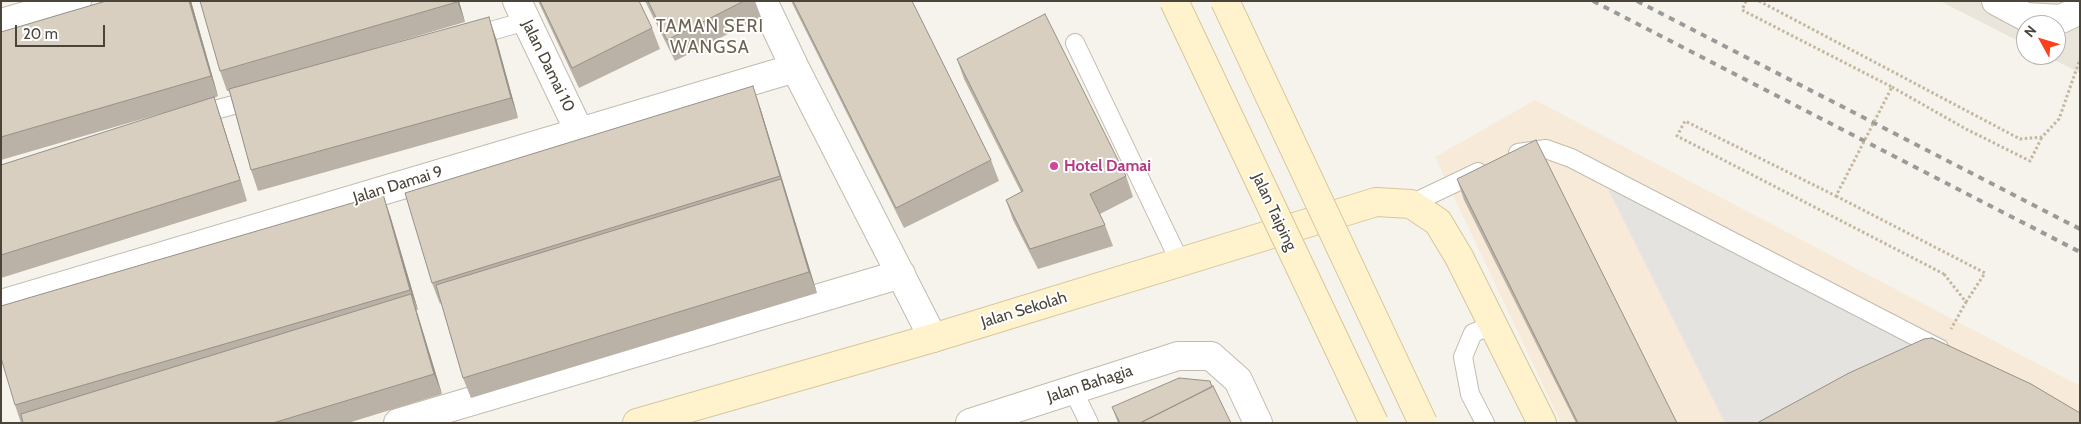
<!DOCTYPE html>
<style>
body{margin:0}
#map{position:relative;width:2081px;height:424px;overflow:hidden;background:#f6f3ec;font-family:Cabin,sans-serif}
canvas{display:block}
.frame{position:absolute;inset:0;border:2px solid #4b4439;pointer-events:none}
.north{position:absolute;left:2016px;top:15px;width:50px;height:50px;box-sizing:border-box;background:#fff;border:1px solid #b7b4b0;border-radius:50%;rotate:309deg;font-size:14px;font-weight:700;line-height:20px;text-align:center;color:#4b4439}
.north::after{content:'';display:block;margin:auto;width:18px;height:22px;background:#fc3f1d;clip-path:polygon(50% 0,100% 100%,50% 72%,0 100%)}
.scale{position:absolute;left:15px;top:25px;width:90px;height:22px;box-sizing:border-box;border:2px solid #4b4439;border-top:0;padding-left:6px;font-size:15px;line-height:18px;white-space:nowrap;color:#4b4439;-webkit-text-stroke:4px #fff;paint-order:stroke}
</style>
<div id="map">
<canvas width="2081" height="424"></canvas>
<div class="frame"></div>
<div class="north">N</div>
<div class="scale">20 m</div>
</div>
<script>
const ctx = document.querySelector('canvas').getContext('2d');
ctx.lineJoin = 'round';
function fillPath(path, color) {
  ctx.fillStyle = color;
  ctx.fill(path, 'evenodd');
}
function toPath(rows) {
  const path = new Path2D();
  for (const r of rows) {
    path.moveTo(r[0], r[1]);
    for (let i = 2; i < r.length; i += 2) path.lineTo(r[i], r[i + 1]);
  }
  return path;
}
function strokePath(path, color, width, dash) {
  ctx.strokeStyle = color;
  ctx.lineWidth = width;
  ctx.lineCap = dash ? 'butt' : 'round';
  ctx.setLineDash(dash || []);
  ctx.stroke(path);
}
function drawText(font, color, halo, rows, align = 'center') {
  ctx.font = font + ' Cabin,sans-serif';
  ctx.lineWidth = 4;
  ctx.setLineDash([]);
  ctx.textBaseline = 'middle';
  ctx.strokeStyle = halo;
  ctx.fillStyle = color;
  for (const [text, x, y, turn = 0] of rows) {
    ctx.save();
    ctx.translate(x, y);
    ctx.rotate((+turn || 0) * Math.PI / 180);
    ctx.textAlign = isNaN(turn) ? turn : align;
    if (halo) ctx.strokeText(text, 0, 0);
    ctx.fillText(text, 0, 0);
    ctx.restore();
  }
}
fillPath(toPath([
 [1940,1,2080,1,2080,73,2045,55,2056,55,2056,25,2026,25,2026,45]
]), '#eae5da');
fillPath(toPath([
 [1535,100,2080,386,2080,423,1561,423,1435,157]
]), '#f7ead8');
fillPath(toPath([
 [1608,189,1948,340,1754,423,1725,423]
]), '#e5e3e0');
const lane = toPath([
 [470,37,526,21],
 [1075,43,1180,262],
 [196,115,256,99],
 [1518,153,1546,149,1571,158,1940,349],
 [1411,204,1478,172],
 [1073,390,1089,423],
 [1485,423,1470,394,1463,357,1473,333,1493,325]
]);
const street = toPath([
 [517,1,579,131],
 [763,1,795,68,933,338],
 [1996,1,2026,17,2061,19,2080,10],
 [1,23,77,1],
 [1,304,795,68],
 [398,423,901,274],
 [970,423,1178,356,1211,356,1238,380,1258,423]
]);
const secondary = toPath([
 [637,423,933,338,1376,202,1411,204,1438,222,1459,257,1542,423]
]);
strokePath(lane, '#c2bbae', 20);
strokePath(street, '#c2bbae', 30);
strokePath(secondary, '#d6c79b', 30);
strokePath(toPath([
 [1759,1,2020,139,2042,137,2059,119,2080,59],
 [1892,87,1966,129,2030,161,2042,137],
 [1836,196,1985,273,1966,302],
 [1944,274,1966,302,1951,329]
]), '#c4b79f', 3, [2.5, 2.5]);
strokePath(lane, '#fff', 18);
strokePath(street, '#fff', 28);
strokePath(secondary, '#fff3cd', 28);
strokePath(toPath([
 [1593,1,2080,252],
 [1637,1,2080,229]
]), '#9a9a9a', 4, [6, 6]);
const secondaryBridge = toPath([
 [1174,1,1374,423],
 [1225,1,1423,423]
]);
strokePath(secondaryBridge, '#d6c79b', 30, []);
strokePath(toPath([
 [1746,1,1742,10,1892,87,1836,196,1685,121,1677,136,1944,274]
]), '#c4b79f', 3, [2.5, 2.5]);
strokePath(secondaryBridge, '#fff3cd', 28);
fillPath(toPath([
 [106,1,191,1,218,96,214,98,221,118,247,201,1,278,1,165,194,104,1,160,1,32],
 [459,1,465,22,363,52,496,38,518,118,258,191,251,170,229,91,227,91,220,71],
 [538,1,639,1,652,28,660,49,579,88],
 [645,1,755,1,761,17,675,61],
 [791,1,912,1,991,160,999,181,904,228],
 [957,59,1126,176,1133,197,1100,214,1105,225,1113,246,1038,269,1013,220,1006,200,1021,192,964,79],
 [760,107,817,293,471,398,463,378,441,303,440,304,432,283],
 [1457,179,1677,423,1576,423,1464,200],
 [390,215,418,310,416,310,442,394,348,423,21,423,15,405],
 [1112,407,1231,423,1118,423]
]), '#bab2a6');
fillPath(toPath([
 [189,1,191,1,218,96,211,76],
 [457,1,459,1,465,22],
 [489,17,496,38,518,118,511,98],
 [753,86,760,107,817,293,809,272],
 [214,97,221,118,247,201,240,180],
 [383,194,390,215,418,310,410,290],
 [411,294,418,315,442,394,434,374]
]), '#979187');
const building = toPath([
 [106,1,189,1,211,76,1,137,1,32,106,1],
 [200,1,457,1,457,2,220,71,200,1],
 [540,1,639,1,652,28,572,68,540,1],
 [648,1,744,1,667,40,648,1],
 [793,1,912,1,991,160,896,208,793,1],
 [1045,14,1126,176,1090,194,1105,225,1030,249,1006,200,1023,191,957,59,1045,14],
 [489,17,511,98,251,170,229,89,489,17],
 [753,86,780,176,432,283,405,193,753,86],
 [214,97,240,180,1,255,1,165,214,97],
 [1536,140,1677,423,1578,423,1457,179,1536,140],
 [781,179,809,272,463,378,436,285,781,179],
 [383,194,410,290,15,405,1,358,1,306,383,194],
 [411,294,434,374,273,423,23,423,21,414,411,294],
 [1932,338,2031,384,2080,413,2080,423,1757,423,1849,373,1924,339,1932,338],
 [1179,378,1210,381,1212,387,1140,423,1120,423,1112,407,1179,378],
 [1213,386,1231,423,1140,423,1213,386]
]);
fillPath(building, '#d8cfc1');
strokePath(building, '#979187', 1);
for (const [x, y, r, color] of [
 [1054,166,5,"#d1479c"]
]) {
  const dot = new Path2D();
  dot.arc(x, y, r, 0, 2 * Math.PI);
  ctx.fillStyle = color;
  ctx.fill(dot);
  strokePath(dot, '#fff', 2);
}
drawText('16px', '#4b4439', '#fff', [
 ["Jalan Damai 10",548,66,64],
 ["Jalan Damai 9",398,185,-17],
 ["Jalan Taiping",1274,212,65],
 ["Jalan Sekolah",1024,310,-17],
 ["Jalan Bahagia",1090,384,-18]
]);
drawText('bold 16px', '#b23c85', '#fff', [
 ["Hotel Damai",1064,166]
], 'left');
ctx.letterSpacing = '1px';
drawText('18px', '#6e6250', '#fff', [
 ["TAMAN SERI",710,27],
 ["WANGSA",710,48]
]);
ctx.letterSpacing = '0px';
</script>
